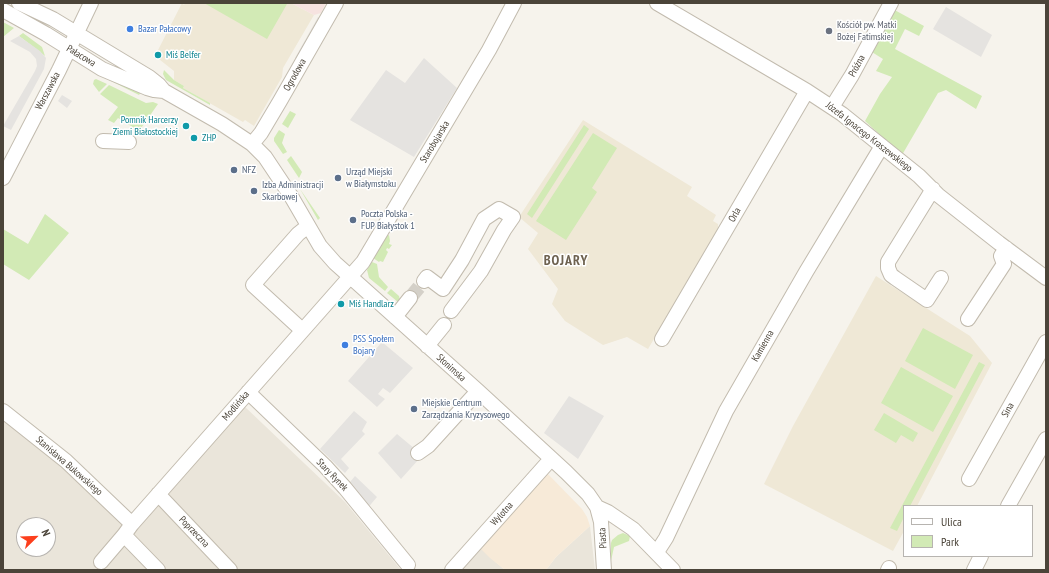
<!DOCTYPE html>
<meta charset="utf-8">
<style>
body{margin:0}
#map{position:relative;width:1049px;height:573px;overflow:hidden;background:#f6f3ec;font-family:"PT Sans Narrow",sans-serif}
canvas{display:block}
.frame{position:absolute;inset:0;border:4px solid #4b4439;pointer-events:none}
.legend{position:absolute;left:903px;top:505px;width:130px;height:52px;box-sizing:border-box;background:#fff;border:1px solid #b7b4b0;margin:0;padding:5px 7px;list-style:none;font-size:12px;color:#4b4439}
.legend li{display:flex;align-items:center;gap:8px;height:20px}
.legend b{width:20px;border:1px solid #b7b4b0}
.north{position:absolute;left:16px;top:517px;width:40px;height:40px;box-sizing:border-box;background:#fff;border:1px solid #b7b4b0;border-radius:50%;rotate:67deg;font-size:11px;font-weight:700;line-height:16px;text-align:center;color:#4b4439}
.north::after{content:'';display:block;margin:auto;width:14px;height:18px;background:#fc3f1d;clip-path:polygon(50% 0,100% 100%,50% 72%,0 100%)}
</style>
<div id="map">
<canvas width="1049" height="573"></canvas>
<div class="frame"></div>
<ul class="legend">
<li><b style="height:5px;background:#fff"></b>Ulica</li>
<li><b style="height:11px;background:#d2eab5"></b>Park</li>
</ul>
<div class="north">N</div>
</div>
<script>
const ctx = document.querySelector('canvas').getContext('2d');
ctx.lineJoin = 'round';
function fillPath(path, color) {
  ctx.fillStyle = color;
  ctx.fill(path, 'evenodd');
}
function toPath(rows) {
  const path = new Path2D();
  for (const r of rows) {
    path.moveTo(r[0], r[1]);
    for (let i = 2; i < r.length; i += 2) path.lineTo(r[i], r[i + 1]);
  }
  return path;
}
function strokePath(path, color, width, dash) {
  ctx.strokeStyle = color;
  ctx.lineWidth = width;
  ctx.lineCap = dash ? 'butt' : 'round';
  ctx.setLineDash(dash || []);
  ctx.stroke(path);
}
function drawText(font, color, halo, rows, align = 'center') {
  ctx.font = font + ' "PT Sans Narrow",sans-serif';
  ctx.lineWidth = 3;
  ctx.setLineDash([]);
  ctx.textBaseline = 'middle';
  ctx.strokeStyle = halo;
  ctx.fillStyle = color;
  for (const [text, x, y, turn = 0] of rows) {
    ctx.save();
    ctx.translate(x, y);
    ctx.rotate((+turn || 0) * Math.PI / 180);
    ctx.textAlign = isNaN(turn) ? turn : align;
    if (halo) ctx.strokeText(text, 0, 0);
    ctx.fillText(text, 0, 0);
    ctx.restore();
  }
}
fillPath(toPath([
 [243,405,345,502,401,570,238,570,169,498,167,493],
 [3,419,64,465,123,525,154,570,3,570],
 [24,525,48,525,48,549,24,549],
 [159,505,222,570,165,570,136,539,130,534,156,506],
 [590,526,595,570,546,570,556,557],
 [481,548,498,564,505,570,460,570]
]), '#eae5da');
fillPath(toPath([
 [546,472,582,509,587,517,590,526,556,557,546,570,505,570,490,558,481,549,521,500]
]), '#f7ead8');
fillPath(toPath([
 [182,3,184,5,185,3,291,3,314,15,283,68,282,77,254,126,245,120,243,122,183,88,184,86,174,80,174,71,155,56],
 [583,120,692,187,687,196,716,215,713,221,718,224,718,231,648,349,627,337,603,345,565,321,552,304,558,289,528,249,538,233,519,217],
 [876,276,970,336,992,363,917,506,904,506,904,531,893,551,764,484,793,426]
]), '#efe8d6');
fillPath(toPath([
 [291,3,326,3,321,13,314,15]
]), '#f6e3e0');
fillPath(toPath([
 [204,3,286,3,287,4,267,39],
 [889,7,924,26,919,36,905,29,895,49,982,96,976,109,946,90,938,93,902,155,865,121,880,94,892,77,876,71,883,59,867,49],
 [3,22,14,28,3,37],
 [23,33,42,47,45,56,19,36],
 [164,70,174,80,184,86,183,88,210,103,210,105,166,80,163,74],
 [96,72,141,92,139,95,97,74],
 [96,79,107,84,99,92,93,84,94,80],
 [109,85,146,103,153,102,158,104,139,131,118,118,114,123,108,120,118,107,100,94],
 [290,111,296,114,288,128,282,124],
 [584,125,589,129,532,218,527,214],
 [279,130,285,134,282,143,287,152,283,154,274,141,274,138],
 [593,133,617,148,592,188,597,192,566,240,536,221],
 [291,156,302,172,299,178,287,160],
 [300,189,320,218,318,220],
 [45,214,69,233,29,280,3,264,3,229,28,244],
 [389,235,390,241,389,244,392,245,389,249,387,248,386,250,388,252,383,262,380,261,379,262,373,258,386,236],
 [372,262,377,264,379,277,388,287,385,291,369,278,367,270],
 [391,289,399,296,400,300,398,302,387,293],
 [923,328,973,355,955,389,905,361],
 [979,362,985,365,910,506,904,506,904,517,897,531,890,528],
 [901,367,953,396,933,432,881,403],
 [884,413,918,433,913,442,901,435,896,443,874,430],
 [623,533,630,536,629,541,614,547,611,561,611,543,612,540,618,535]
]), '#d2eab5');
fillPath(toPath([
 [946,7,992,35,981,57,933,29],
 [318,17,321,19,298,60,295,58],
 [19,36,40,51,46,58,44,69,11,130,3,126,35,71,37,66,36,59,30,52,10,41],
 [424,58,457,88,414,157,350,120,386,70,405,83],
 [62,95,72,101,67,108,58,101],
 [36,124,39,126,12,178,10,177],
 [382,342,413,368,390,393,383,388,378,394,385,399,377,407,348,381],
 [569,396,604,416,578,459,544,433],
 [354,411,367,422,362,431,365,434,341,459,349,468,345,473,320,449],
 [397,434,415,449,419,459,401,479,378,453],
 [355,476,377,497,366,510,345,488]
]), '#e5e3e0');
strokePath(toPath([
 [410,298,424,281]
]), '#d4d0c8', 14, [14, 7]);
const minor = toPath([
 [19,3,53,19,149,77,159,85,164,91,222,124,252,144,265,157,291,196,320,246,335,263,478,391,566,472,588,494,597,507,608,512,633,529,673,570],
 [657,3,807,91,842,114,919,176,938,195,999,243,1046,278],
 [3,10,46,34,102,69,147,88,154,90,164,91],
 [832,107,852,75,891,3],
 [103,141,129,142],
 [252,144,261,133,280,101,336,3],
 [3,178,59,70,91,3],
 [933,189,888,262,888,268,891,275,895,278,927,300,941,278],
 [424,281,427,277,443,289,462,260,484,219,499,209,513,217,504,230,481,271,451,311],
 [395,317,410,298],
 [968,319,1004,264,1001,256,1006,248],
 [302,330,253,285,298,234,308,226],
 [662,339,807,91],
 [427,346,444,325],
 [248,392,325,466,345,488,408,565],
 [3,411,66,461,132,524],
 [418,453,428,446,478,391],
 [969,479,1046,342],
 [158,494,230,570],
 [1008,506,1046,439],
 [597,507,601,522,604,570],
 [124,535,158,570],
 [657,552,666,538,726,411,806,272,882,146],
 [101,562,124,535,132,524,363,262,489,50,514,3],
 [452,570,551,459],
 [888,570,889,568],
 [974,570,981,556]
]);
strokePath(minor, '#c2bbae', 16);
strokePath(minor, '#fff', 14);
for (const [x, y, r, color] of [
 [130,29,4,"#3f7fe0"],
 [829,31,4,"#6b7280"],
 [158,55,4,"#0f9aa8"],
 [186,126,4,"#0f9aa8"],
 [194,138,4,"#0f9aa8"],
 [234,170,4,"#5c6f8a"],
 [338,178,4,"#5c6f8a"],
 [254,191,4,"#5c6f8a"],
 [353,220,4,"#5c6f8a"],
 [341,304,4,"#0f9aa8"],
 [345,345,4,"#3f7fe0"],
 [414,409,4,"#5c6f8a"]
]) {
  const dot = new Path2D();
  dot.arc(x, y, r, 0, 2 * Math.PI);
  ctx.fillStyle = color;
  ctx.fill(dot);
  strokePath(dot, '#fff', 1.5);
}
drawText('10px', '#5b616d', '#fff', [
 ["Kościół pw. Matki",837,25],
 ["Bożej Fatimskiej",837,37]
], 'left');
drawText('10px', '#366cbe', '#fff', [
 ["Bazar Pałacowy",138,29],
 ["PSS Społem",353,339],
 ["Bojary",353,351]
], 'left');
drawText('10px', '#0d838f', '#fff', [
 ["Miś Belfer",166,55],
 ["Pomnik Harcerzy",178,120,"right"],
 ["Ziemi Białostockiej",178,132,"right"],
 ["ZHP",202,138],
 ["Miś Handlarz",349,304]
], 'left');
drawText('10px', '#4b4439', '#fff', [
 ["Pałacowa",81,56,31],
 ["Próżna",857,66,-61],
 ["Ogrodowa",295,75,-60],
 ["Warszawska",48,91,-62],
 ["Józefa Ignacego Kraszewskiego",869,137,38],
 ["Starobojarska",435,142,-59],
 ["Orla",735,215,-60],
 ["Kamienna",763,346,-60],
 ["Słonimska",451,368,42],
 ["Modlińska",236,406,-49],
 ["Sina",1008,410,-61],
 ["Stanisława Bukowskiego",69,466,41],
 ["Stary Rynek",332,475,46],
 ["Wylotna",502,514,-48],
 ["Poprzeczna",194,532,46],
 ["Piasta",603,538,-94]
]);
drawText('10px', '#4e5e75', '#fff', [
 ["NFZ",242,170],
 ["Urząd Miejski",346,172],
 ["w Białymstoku",346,184],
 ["Izba Administracji",262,185],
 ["Skarbowej",262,197],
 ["Poczta Polska -",361,214],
 ["FUP Białystok 1",361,226],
 ["Miejskie Centrum",422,403],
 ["Zarządzania Kryzysowego",422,415]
], 'left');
ctx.letterSpacing = '1px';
drawText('bold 14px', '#6e6250', '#fff', [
 ["BOJARY",566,261]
]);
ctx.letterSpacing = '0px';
</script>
